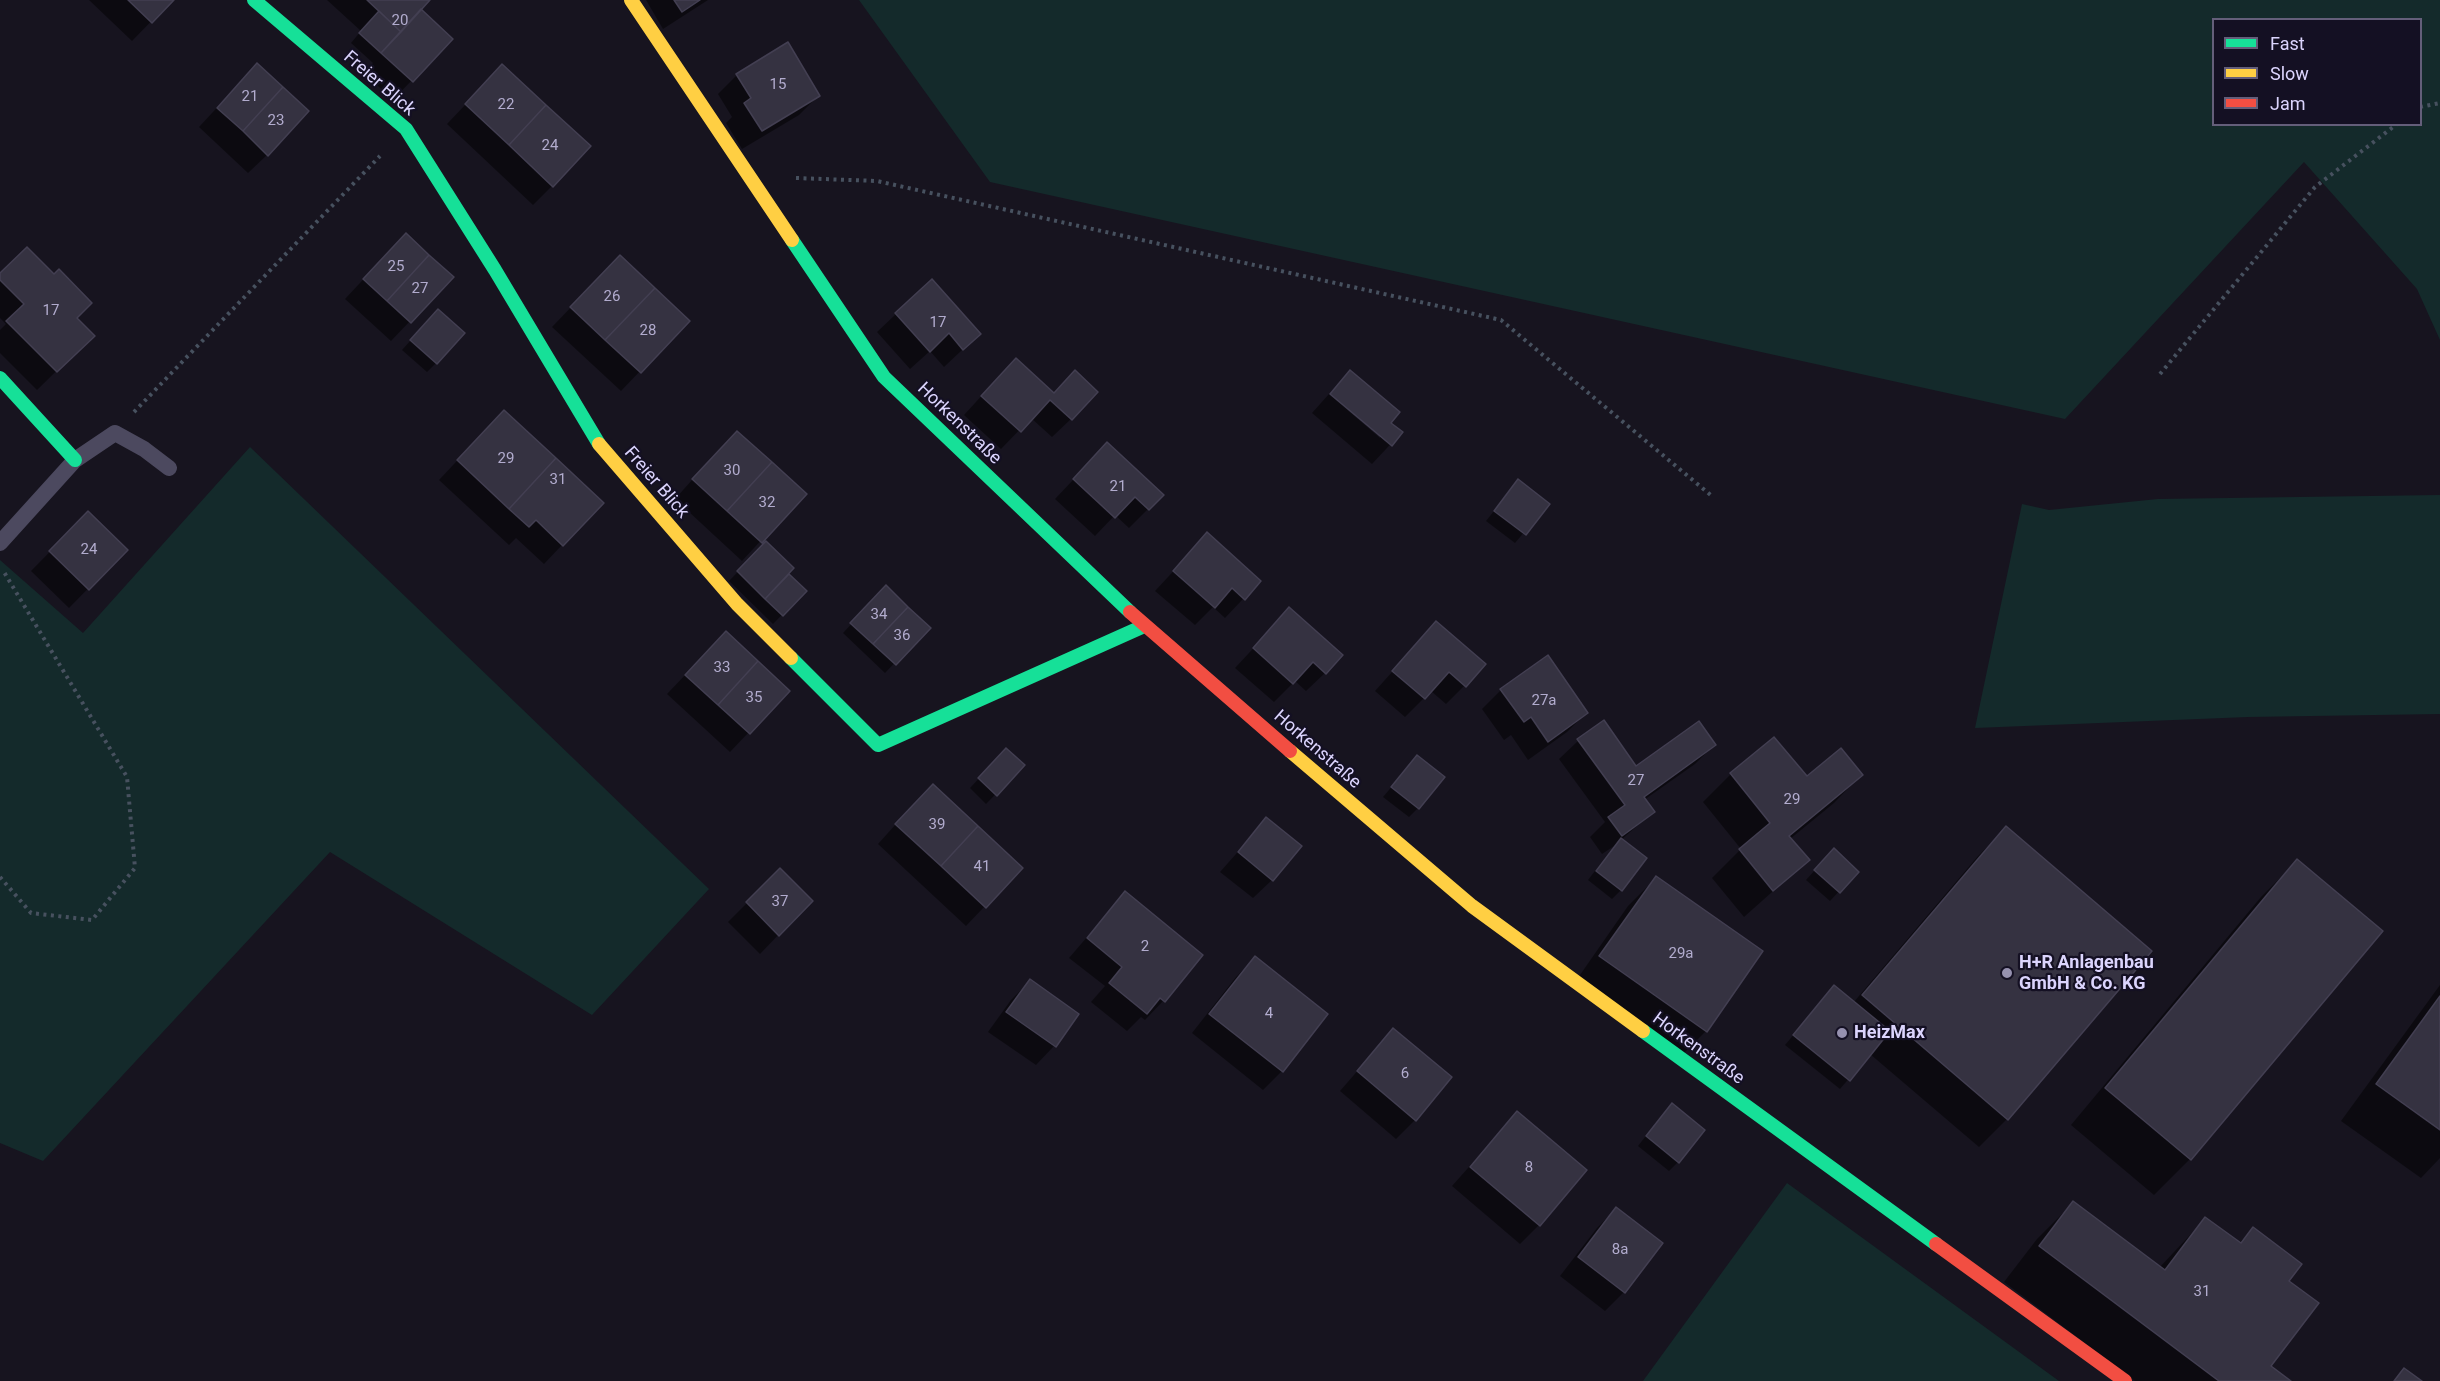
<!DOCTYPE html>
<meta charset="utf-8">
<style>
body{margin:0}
#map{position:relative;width:2440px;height:1381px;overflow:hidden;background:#17141f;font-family:Roboto,sans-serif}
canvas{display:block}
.legend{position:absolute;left:2212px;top:18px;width:210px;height:108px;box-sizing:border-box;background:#141023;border:2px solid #645e7a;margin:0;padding:8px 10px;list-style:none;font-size:18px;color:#dbd4fd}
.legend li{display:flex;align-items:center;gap:12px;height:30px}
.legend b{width:30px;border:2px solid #645e7a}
</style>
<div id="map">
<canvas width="2440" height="1381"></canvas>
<ul class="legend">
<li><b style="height:8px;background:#16e098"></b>Fast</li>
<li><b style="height:8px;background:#ffcf43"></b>Slow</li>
<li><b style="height:8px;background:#f24e42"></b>Jam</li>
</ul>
</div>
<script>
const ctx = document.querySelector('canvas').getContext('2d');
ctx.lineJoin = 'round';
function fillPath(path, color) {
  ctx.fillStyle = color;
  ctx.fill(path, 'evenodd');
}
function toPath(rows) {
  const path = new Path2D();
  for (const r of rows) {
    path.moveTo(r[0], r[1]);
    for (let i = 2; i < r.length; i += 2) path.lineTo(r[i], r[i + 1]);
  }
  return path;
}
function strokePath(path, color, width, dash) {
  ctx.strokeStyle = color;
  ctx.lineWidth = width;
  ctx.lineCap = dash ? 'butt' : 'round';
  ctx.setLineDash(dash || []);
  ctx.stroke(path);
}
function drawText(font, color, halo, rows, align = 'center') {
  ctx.font = font + ' Roboto,sans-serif';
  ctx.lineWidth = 4.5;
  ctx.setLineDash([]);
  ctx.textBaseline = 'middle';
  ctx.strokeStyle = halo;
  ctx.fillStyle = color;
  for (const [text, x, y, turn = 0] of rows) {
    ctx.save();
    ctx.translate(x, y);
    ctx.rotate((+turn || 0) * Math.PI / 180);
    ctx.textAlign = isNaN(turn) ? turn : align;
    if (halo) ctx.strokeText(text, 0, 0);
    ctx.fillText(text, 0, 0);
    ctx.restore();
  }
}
fillPath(toPath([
 [859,0,2440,0,2440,340,2417,289,2304,162,2065,419,990,182],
 [2214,20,2420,20,2420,124,2214,124],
 [250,447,709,889,592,1015,330,852,43,1161,0,1143,0,560,83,633],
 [2440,495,2440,714,2248,717,1975,728,2022,504,2049,510,2158,499],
 [1787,1183,2059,1381,1643,1381]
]), '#142a2b');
fillPath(toPath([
 [89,0,172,0,132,41],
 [327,0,428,0,419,10,451,39,393,100,364,73,373,63,351,43,361,31],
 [646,0,708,0,663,29],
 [737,75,818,96,799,115,742,149,726,123,732,117,718,94],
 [239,84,267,155,248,173,199,127],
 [484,85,552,186,533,205,447,124],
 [387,254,451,278,391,341,345,299],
 [0,276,75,318,92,336,37,390,0,353,0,330,6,324,0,318],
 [601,276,688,321,621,391,552,327],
 [896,314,979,334,944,367,930,351,910,369,877,332],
 [429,320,436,363,427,372,402,350],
 [1350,372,1389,423,1401,433,1372,464,1312,413,1329,394,1380,438,1380,434,1331,392],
 [997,379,1053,394,1071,419,1052,437,1031,418,1001,449,964,415],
 [485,431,562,545,544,564,516,538,509,545,439,480],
 [1107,444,1148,509,1129,528,1115,515,1095,536,1055,499],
 [718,451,804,494,742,561,675,499],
 [1518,481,1548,504,1515,543,1486,521],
 [88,513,126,550,69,608,31,571],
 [1207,535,1259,582,1225,618,1213,607,1195,625,1155,591],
 [766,543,787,574,805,591,773,624,729,581],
 [886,587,928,628,885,673,843,633],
 [1289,610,1325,673,1306,691,1295,681,1274,702,1235,668],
 [1436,623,1465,685,1446,704,1431,691,1405,717,1375,691],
 [707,652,788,691,730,752,667,694],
 [1501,690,1586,713,1567,732,1528,760,1511,735,1504,740,1482,709],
 [1604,722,1636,768,1714,745,1695,764,1644,800,1653,812,1621,840,1621,890,1612,899,1588,880,1614,846,1602,854,1590,837,1605,822,1559,759,1578,741],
 [1774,739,1806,778,1861,775,1834,803,1790,839,1808,860,1744,917,1712,878,1741,849,1703,802,1731,774],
 [1417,757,1418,808,1409,817,1383,797],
 [997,759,1023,766,986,804,970,788],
 [914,804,1021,868,966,926,878,844],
 [1267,819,1272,880,1253,898,1220,872],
 [2006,828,2007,1119,1979,1147,1870,1054,1840,1089,1785,1045,1834,987,1853,1003,1978,856],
 [1825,859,1857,872,1830,901,1806,880],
 [2297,861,2190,1159,2154,1195,2071,1125,2261,897],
 [780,870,811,901,760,954,728,922],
 [1656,878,1706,1031,1678,1059,1573,985,1628,906],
 [1125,893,1201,955,1163,1001,1145,1020,1141,1017,1127,1031,1091,1002,1105,986,1069,958],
 [1255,958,1282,1071,1263,1090,1192,1033,1236,977],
 [1030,981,1054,1046,1036,1065,988,1032,1011,1000],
 [2440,985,2440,1158,2421,1178,2341,1121],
 [1393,1030,1415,1120,1396,1139,1340,1091],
 [1517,1113,1539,1225,1520,1244,1452,1186],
 [1663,1114,1678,1162,1669,1171,1638,1146],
 [2073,1203,2159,1268,2205,1219,2239,1243,2253,1229,2287,1281,2269,1366,2288,1381,2135,1381,2004,1282,2037,1239],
 [1616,1209,1624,1292,1605,1311,1560,1276,1597,1228]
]), '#0007');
const building = toPath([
 [128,0,174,0,152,23,128,0],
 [367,0,430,0,401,32,367,0],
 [674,0,700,0,682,12,674,0],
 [421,9,453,39,413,82,381,53,421,9],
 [379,11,401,32,381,53,359,33,379,11],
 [788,42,820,96,762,131,744,103,751,98,736,74,788,42],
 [257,63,283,87,243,131,217,108,257,63],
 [502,64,546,105,509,145,465,104,502,64],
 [283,87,309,111,268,156,243,131,283,87],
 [546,105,591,146,553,187,509,145,546,105],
 [406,233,429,255,387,301,363,279,406,233],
 [27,247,54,274,59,269,92,303,77,318,95,336,57,372,6,321,24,304,0,280,0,273,27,247],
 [429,255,454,277,411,323,387,301,429,255],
 [620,255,655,288,605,340,570,307,620,255],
 [932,279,981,334,963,350,949,333,930,352,895,313,932,279],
 [655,288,690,321,641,373,605,340,655,288],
 [438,309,465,333,437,364,410,340,438,309],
 [1016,358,1054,393,1075,370,1098,392,1072,420,1050,400,1021,432,981,396,1016,358],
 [1350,370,1400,412,1391,423,1403,432,1392,446,1330,394,1350,370],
 [504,410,556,458,509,509,457,460,504,410],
 [737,431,772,462,727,511,692,479,737,431],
 [1107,442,1164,495,1149,510,1135,497,1115,518,1073,479,1107,442],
 [556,458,604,503,563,546,536,520,529,527,509,509,556,458],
 [772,462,807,494,762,543,727,511,772,462],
 [1518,479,1550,504,1526,535,1494,511,1518,479],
 [88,511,128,550,89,590,49,551,88,511],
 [1207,532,1261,581,1245,600,1232,588,1215,608,1173,571,1207,532],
 [766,541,794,568,765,599,737,571,766,541],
 [789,574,807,591,783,616,765,599,789,574],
 [886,585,908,607,873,644,850,623,886,585],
 [908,607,931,628,896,665,873,644,908,607],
 [1289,607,1343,655,1326,674,1313,662,1293,684,1253,648,1289,607],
 [1436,621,1486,664,1466,687,1449,672,1425,699,1392,671,1436,621],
 [726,631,758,661,718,705,685,675,726,631],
 [1548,655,1588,713,1548,742,1531,717,1524,722,1500,689,1548,655],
 [758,661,790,691,750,734,718,705,758,661],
 [1604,720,1636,766,1699,721,1716,745,1644,797,1655,812,1622,836,1608,817,1625,805,1577,739,1604,720],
 [1774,737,1807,776,1841,748,1863,775,1789,836,1810,860,1773,891,1739,849,1770,823,1730,773,1774,737],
 [1006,748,1025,765,997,796,978,778,1006,748],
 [1417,755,1445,777,1419,809,1391,787,1417,755],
 [933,784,978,826,941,866,895,824,933,784],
 [1266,817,1302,846,1273,881,1238,852,1266,817],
 [978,826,1023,868,986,908,941,866,978,826],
 [2006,826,2152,951,2008,1120,1862,995,2006,826],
 [1621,838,1647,858,1622,891,1596,871,1621,838],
 [1834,848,1859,872,1840,893,1814,870,1834,848],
 [2297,859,2383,931,2191,1160,2105,1088,2297,859],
 [780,868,813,901,779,936,746,902,780,868],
 [1656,876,1763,951,1707,1032,1599,956,1656,876],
 [1125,891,1203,955,1165,1002,1160,998,1147,1014,1109,983,1122,967,1087,938,1125,891],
 [1255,956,1328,1014,1283,1072,1209,1014,1255,956],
 [1030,979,1079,1014,1056,1047,1006,1012,1030,979],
 [1834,985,1890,1031,1850,1081,1793,1035,1834,985],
 [2440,996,2440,1130,2376,1084,2440,996],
 [1393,1028,1452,1077,1416,1121,1357,1071,1393,1028],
 [1672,1103,1705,1130,1679,1163,1646,1136,1672,1103],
 [1517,1111,1587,1170,1540,1226,1470,1167,1517,1111],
 [2073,1201,2165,1270,2205,1217,2241,1243,2253,1227,2302,1264,2289,1281,2319,1303,2271,1366,2291,1381,2219,1381,2039,1246,2073,1201],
 [1616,1207,1663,1243,1625,1293,1578,1257,1616,1207],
 [2404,1368,2422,1381,2394,1381,2404,1368]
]);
fillPath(building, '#353241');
strokePath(building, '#433f52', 1.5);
strokePath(toPath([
 [2420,107,2440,103],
 [796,178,877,181,1501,320,1713,497],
 [2160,374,2315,187,2397,124],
 [134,412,380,156],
 [0,877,31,913,92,920,135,868,127,777,4,572]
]), '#47515f', 4, [3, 4.5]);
strokePath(toPath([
 [0,543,75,460,115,433,144,449,169,468]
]), '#4c495f', 16);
strokePath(toPath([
 [254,0,406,129,495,270,599,444],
 [792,240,884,377,1130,612],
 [0,378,75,460],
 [791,658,878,745,1144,626],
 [1643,1031,1936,1244]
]), '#16e098', 14);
strokePath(toPath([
 [631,0,792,240],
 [599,444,737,604,791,658],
 [1290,751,1472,906,1643,1031]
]), '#ffcf43', 14);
strokePath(toPath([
 [1130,612,1290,751],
 [1936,1244,2125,1381]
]), '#f24e42', 14);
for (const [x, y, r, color] of [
 [2007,973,6,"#9691af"],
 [1842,1033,6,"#9691af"]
]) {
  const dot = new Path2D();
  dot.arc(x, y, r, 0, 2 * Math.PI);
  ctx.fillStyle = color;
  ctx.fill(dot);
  strokePath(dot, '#141023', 2);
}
drawText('15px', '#b2acce', null, [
 ["20",400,21],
 ["15",778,85],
 ["21",250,97],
 ["22",506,105],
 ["23",276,121],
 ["24",550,146],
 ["25",396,267],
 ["27",420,289],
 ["26",612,297],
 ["17",51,311],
 ["17",938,323],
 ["28",648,331],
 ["29",506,459],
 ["30",732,471],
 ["31",558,480],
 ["21",1118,487],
 ["32",767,503],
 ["24",89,550],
 ["34",879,615],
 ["36",902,636],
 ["33",722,668],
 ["35",754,698],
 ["27a",1544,701],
 ["27",1636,781],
 ["29",1792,800],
 ["39",937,825],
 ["41",982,867],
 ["37",780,902],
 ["2",1145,947],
 ["29a",1681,954],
 ["4",1269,1014],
 ["6",1405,1074],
 ["8",1529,1168],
 ["8a",1620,1250],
 ["31",2202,1292]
]);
drawText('18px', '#dbd4fd', '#141023', [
 ["Freier Blick",379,84,41],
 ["Horkenstraße",959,424,44],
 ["Freier Blick",656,483,49],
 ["Horkenstraße",1317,750,41],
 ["Horkenstraße",1698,1049,36]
]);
drawText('bold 18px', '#dbd4fd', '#141023', [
 ["H+R Anlagenbau",2019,963],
 ["GmbH & Co. KG",2019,984],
 ["HeizMax",1854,1033]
], 'left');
</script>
